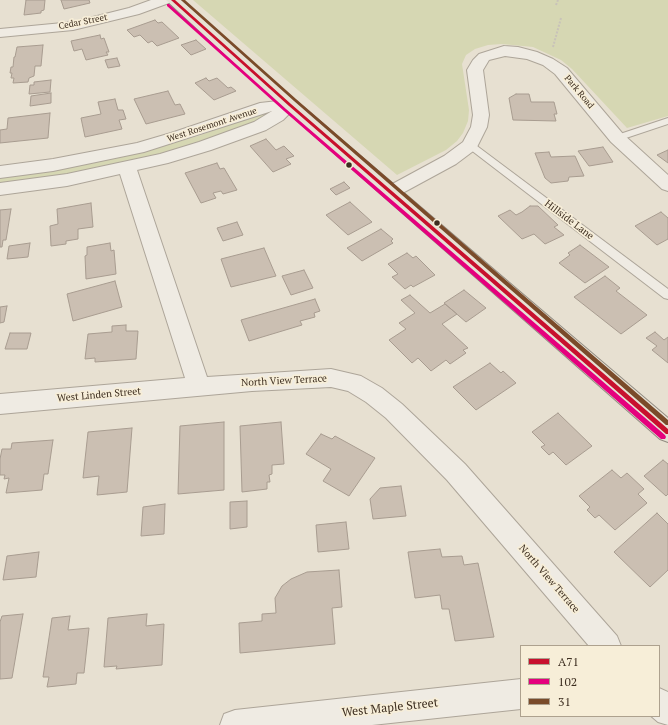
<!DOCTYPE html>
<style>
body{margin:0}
#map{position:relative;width:668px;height:725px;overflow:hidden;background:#e7e0d1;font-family:"PT Serif",serif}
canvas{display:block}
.legend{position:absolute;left:520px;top:645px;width:140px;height:72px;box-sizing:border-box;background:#f7eed8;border:1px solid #ada18e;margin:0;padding:5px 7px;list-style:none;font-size:12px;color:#3d2e20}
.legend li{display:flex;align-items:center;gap:8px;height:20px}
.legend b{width:20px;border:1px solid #ada18e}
</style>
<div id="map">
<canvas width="668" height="725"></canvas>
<ul class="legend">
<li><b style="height:5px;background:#c8102e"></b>A71</li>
<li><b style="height:5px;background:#e5007d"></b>102</li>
<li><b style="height:5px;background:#7a4b2a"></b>31</li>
</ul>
</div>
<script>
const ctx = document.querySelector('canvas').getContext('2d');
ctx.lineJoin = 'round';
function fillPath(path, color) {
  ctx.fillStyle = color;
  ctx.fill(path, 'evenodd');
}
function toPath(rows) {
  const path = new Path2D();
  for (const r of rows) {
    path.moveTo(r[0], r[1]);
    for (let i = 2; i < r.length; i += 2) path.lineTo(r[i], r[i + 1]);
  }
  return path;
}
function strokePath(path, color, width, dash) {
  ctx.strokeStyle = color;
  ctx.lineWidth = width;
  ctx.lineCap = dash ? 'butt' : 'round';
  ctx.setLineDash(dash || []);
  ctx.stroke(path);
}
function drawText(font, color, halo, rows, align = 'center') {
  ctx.font = font + ' "PT Serif",serif';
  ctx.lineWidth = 3.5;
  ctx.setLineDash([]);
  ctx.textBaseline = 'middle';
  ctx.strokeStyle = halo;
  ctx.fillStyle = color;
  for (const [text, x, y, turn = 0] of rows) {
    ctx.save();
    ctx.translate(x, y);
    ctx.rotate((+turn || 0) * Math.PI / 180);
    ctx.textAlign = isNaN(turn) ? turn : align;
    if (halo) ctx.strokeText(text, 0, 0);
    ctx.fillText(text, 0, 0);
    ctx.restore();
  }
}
fillPath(toPath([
 [193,0,668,0,668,116,627,128,572,69,561,60,533,47,502,44,488,45,475,49,466,55,462,64,469,110,468,121,463,133,457,141,446,150,397,175],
 [271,111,273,113,272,116,177,150,86,172,0,185,0,177,85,164,145,151,198,136,265,112]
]), '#d6d7b3');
const building = toPath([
 [26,0,45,0,44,10,41,11,41,13,24,15,26,0],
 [61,0,89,0,90,3,64,9,61,0],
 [155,20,158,23,162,22,179,38,157,46,152,41,148,43,140,35,134,37,127,30,155,20],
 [100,35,101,39,104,38,109,52,106,52,108,55,86,60,82,49,74,51,71,41,100,35],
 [196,40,206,49,191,55,181,45,196,40],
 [43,45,41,66,35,66,34,76,29,78,28,82,13,83,14,78,11,78,12,73,10,73,11,67,13,67,14,57,15,57,17,47,43,45],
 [117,58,120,66,108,68,105,60,117,58],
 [206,78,209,81,217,78,228,88,231,87,236,91,214,100,195,83,206,78],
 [51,80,50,92,29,94,30,85,34,85,34,82,51,80],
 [168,91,175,105,180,104,185,114,146,124,134,99,168,91],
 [51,93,51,103,30,106,31,96,51,93],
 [516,94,529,94,531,102,554,102,557,114,554,114,556,121,513,120,509,98,516,94],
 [115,99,118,110,123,110,126,119,119,120,122,129,85,137,81,118,101,114,98,102,115,99],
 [50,113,48,138,0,143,0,130,7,129,8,118,50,113],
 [266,139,276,150,284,146,294,156,286,159,291,164,273,172,250,146,266,139],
 [603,147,613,162,589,166,578,151,603,147],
 [668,150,668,163,657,155,668,150],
 [549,152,551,157,575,156,584,176,569,177,568,181,551,183,545,178,535,153,549,152],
 [217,163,220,169,224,168,237,190,223,194,221,191,213,193,216,198,201,203,185,173,217,163],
 [344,182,350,188,336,195,330,189,344,182],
 [350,202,372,222,348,235,326,215,350,202],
 [91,203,93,227,78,229,78,239,66,241,66,244,51,246,50,226,58,224,57,209,91,203],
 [530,206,538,206,558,225,554,227,564,235,545,244,534,234,522,239,498,216,510,210,516,215,522,212,530,206],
 [11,209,6,240,3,240,2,247,0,247,0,210,11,209],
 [661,212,668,218,668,239,657,245,635,226,661,212],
 [237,222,243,235,223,241,217,228,237,222],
 [381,229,393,239,391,241,393,243,362,261,347,248,381,229],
 [30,243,28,257,7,259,9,246,30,243],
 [110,243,111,251,114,250,116,274,86,279,85,256,87,255,87,247,110,243],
 [580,245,609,267,585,283,559,263,570,255,568,253,580,245],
 [264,248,276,276,231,287,221,259,264,248],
 [407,253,413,258,416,256,435,275,413,287,411,285,405,289,392,277,398,274,388,264,407,253],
 [304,270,313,288,291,295,282,276,304,270],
 [605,276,620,288,616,291,647,315,621,334,574,297,605,276],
 [115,281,122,307,73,321,67,294,115,281],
 [464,290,486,308,466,322,444,303,464,290],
 [410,295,430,313,445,304,457,314,442,324,468,348,463,350,466,353,450,364,446,360,431,371,418,358,412,363,389,340,406,329,399,323,415,313,401,300,410,295],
 [315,299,320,311,314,313,315,317,300,321,302,325,249,341,241,320,315,299],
 [7,306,4,322,0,323,0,307,7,306],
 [126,325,126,331,138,331,136,359,95,362,95,358,85,359,88,334,112,332,112,326,126,325],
 [655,332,664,340,668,337,668,363,652,350,657,346,646,338,655,332],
 [10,333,31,333,27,349,5,349,10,333],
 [490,363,501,373,503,371,516,383,476,410,453,387,490,363],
 [558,413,592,446,566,465,553,452,549,455,541,447,545,445,532,432,558,413],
 [224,422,224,490,178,494,180,426,224,422],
 [281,422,284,464,272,465,272,474,269,475,270,482,267,482,267,489,242,492,240,426,281,422],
 [132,428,127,492,97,495,99,476,83,478,88,432,132,428],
 [321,434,332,439,335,436,375,458,349,496,323,481,331,469,306,454,321,434],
 [53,440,48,474,44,474,42,490,6,493,9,478,4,479,5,475,0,475,0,459,2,449,11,449,12,443,53,440],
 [663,460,668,464,668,494,666,496,644,476,663,460],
 [612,470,621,478,627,473,644,489,638,494,647,503,615,530,599,515,595,518,587,510,590,507,579,496,612,470],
 [401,486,406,516,373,519,370,499,380,488,401,486],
 [247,501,247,527,230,529,230,502,247,501],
 [165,504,164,534,141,536,143,507,165,504],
 [657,513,668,524,668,570,650,587,614,552,657,513],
 [346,522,349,549,318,552,316,525,346,522],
 [440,549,442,557,462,556,464,565,478,563,494,637,455,641,449,609,442,609,440,595,415,598,408,552,440,549],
 [39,552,36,577,3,580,7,556,39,552],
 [339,570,342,607,332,608,335,644,240,653,239,623,262,621,262,614,276,613,275,598,282,586,291,579,307,572,339,570],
 [23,614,12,678,0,679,0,622,2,616,23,614],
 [147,614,146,626,164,624,162,665,116,669,117,666,104,667,108,618,147,614],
 [70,616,68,630,89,628,84,673,77,673,76,684,47,687,49,677,43,677,52,618,70,616]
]);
fillPath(building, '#cbbfb2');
strokePath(building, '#a89c90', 1);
const lane = toPath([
 [668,118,668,124,617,141,612,138,614,136,668,118],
 [470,142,473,143,668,289,668,299,664,298,467,147,465,145,470,142]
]);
const street = toPath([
 [151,0,171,0,169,3,139,14,73,30,0,37,0,29,73,22,129,8,151,0],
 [504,46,518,47,537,52,553,59,567,68,623,134,668,175,668,191,662,189,611,142,555,74,543,65,527,59,505,56,489,60,483,70,489,115,487,127,476,149,456,164,397,196,391,198,385,196,382,192,385,188,444,156,463,142,471,127,473,115,467,70,473,60,479,54,504,46],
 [287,100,296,101,298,105,283,120,266,130,211,150,168,163,137,170,207,377,331,369,361,376,382,388,402,404,465,464,617,636,621,646,589,646,447,480,386,418,366,402,348,391,331,387,252,391,0,414,0,394,185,378,120,174,67,186,0,195,0,183,67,174,160,154,199,142,254,122,272,111,144,152,53,171,0,178,0,166,53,159,137,143,171,133,260,103,287,100],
 [521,679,521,709,372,725,220,725,224,714,235,710,521,679],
 [659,688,668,692,668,725,658,722,651,716,659,716,659,688]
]);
const primary = toPath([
 [166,0,181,0,296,101,668,418,668,442,660,439,284,109,166,0]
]);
strokePath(lane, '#ada599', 2);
strokePath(street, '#ada599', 2);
strokePath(primary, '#928b80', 2);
strokePath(toPath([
 [556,5,558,0],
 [553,47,561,18]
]), '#c8c2b9', 2, [2, 1.5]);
fillPath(lane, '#efebe3');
fillPath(street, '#efebe3');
fillPath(primary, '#e6e1d4');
fillPath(toPath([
 [171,0,175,0,291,104,668,429,668,434,666,434,289,106,171,0]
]), '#c8102e');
fillPath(toPath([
 [167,4,169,4,286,109,665,435,666,437,665,439,661,439,284,111,167,6,167,4]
]), '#e5007d');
fillPath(toPath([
 [181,0,185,0,296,99,668,420,668,425,666,425,294,101,181,0]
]), '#7a4b2a');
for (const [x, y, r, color] of [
 [349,165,3.5,"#3d2e20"],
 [437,223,3.5,"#3d2e20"]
]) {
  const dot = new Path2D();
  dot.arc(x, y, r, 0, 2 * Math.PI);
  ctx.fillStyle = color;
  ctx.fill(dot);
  strokePath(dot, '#f7eed8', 1.5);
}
drawText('9px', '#3d2e20', '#f7eed8', [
 ["Cedar Street",83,22,-11],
 ["Park Road",579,92,50],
 ["West Rosemont Avenue",212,125,-18]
]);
drawText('10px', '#3d2e20', '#f7eed8', [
 ["Hillside Lane",569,220,37],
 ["North View Terrace",284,381,-3],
 ["West Linden Street",99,395,-5],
 ["North View Terrace",549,579,49]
]);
drawText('12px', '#3d2e20', '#f7eed8', [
 ["West Maple Street",390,708,-6]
]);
</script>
